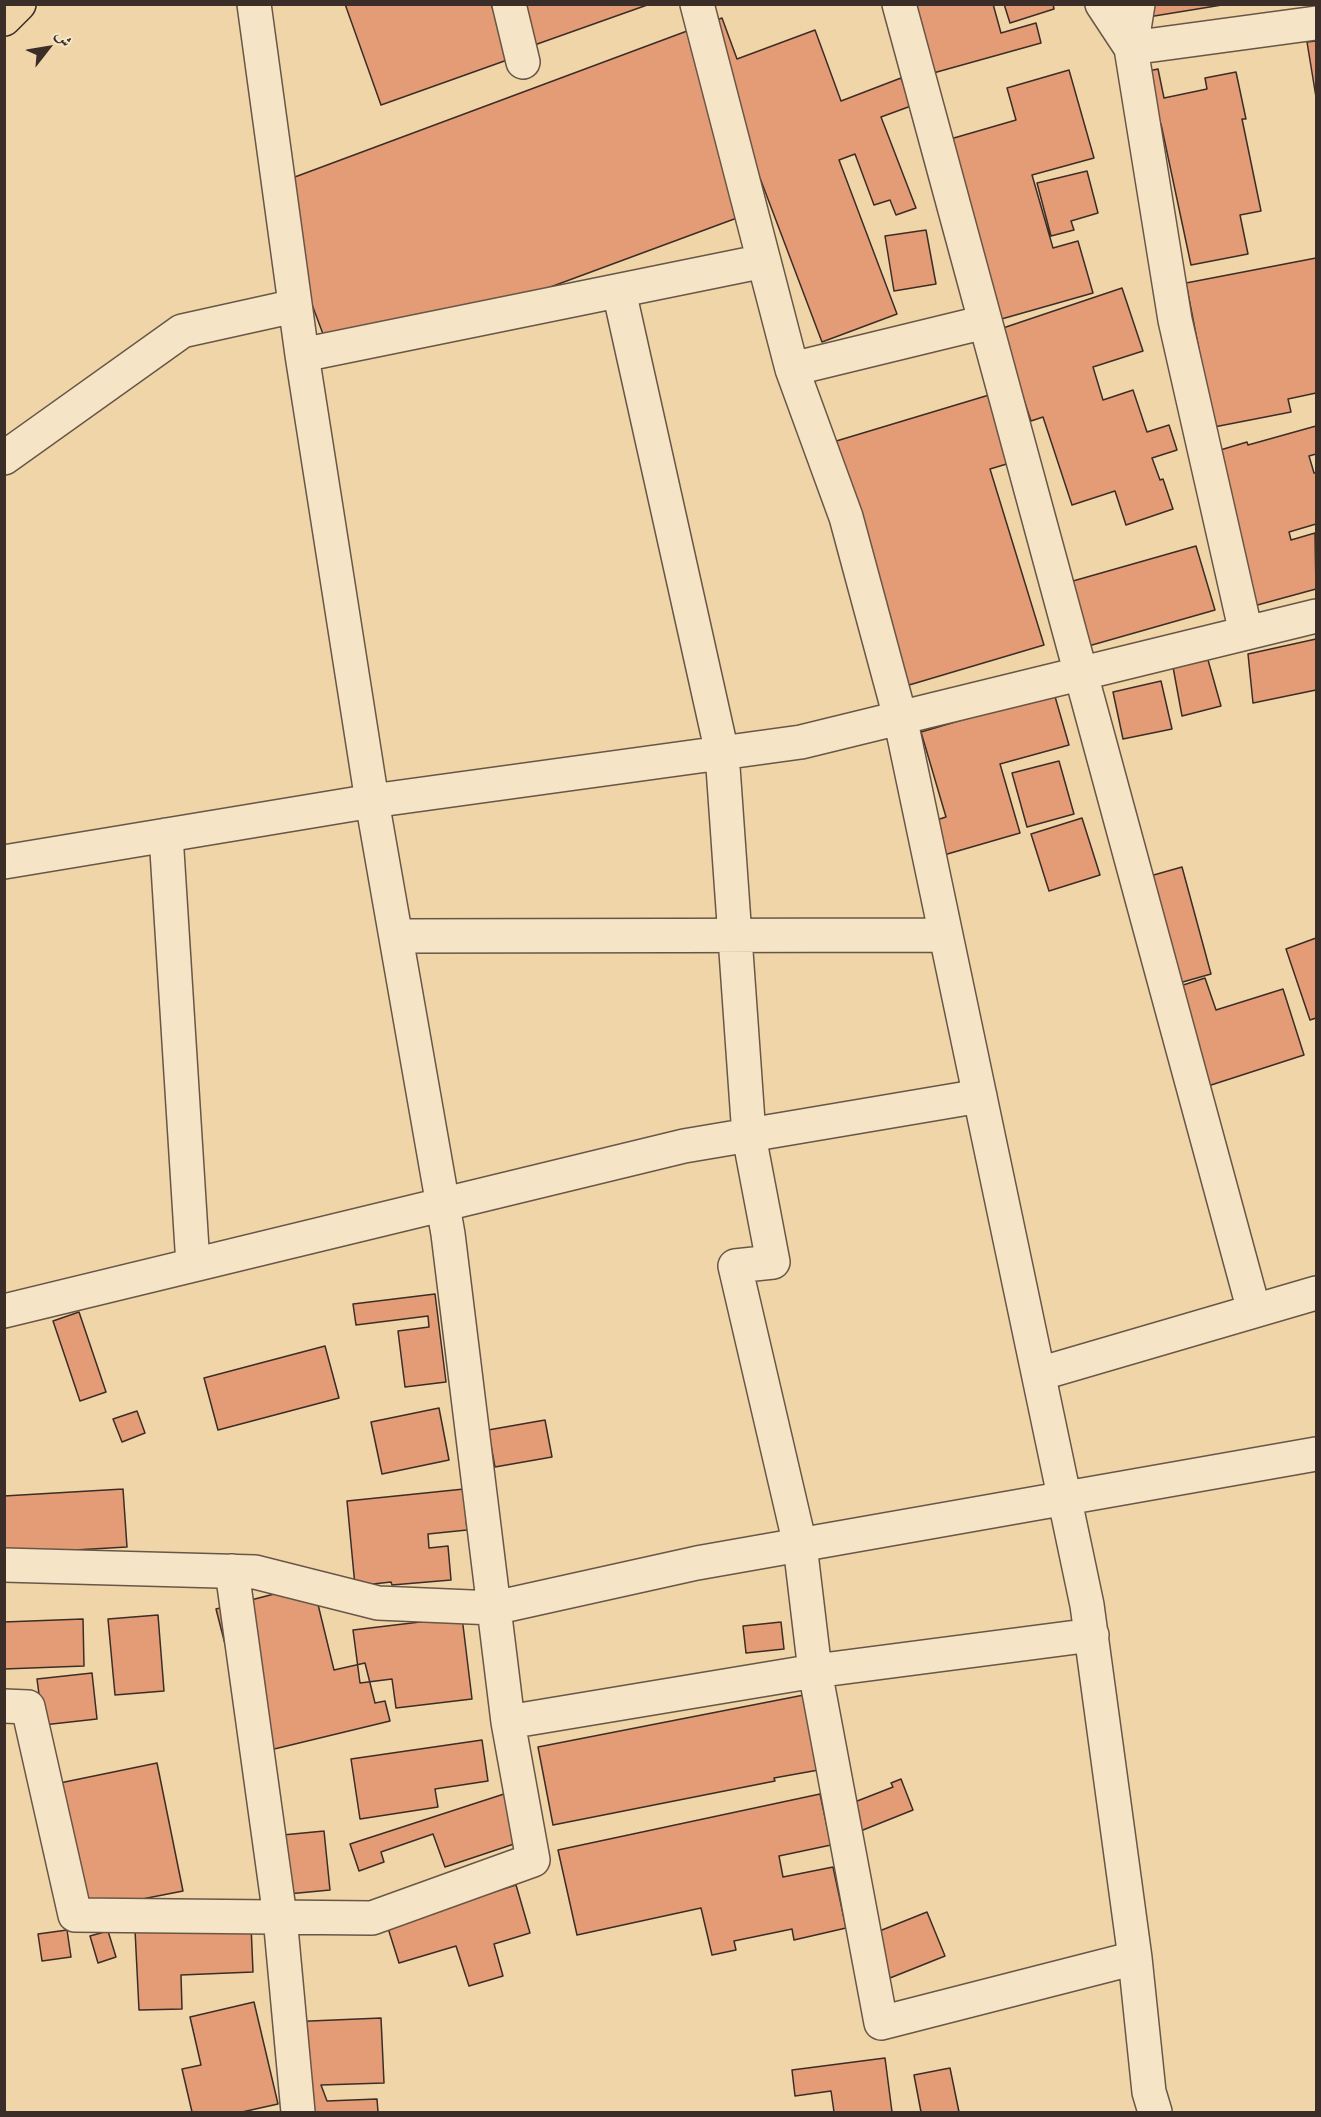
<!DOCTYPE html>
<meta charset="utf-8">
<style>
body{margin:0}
#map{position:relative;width:1321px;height:2117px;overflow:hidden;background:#f0d5a8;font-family:"IM FELL French Canon",Amiri,serif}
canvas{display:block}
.frame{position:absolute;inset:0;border:6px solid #3b2d27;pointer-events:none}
.north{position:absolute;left:18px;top:18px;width:60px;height:60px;-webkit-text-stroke:4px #f5e4c6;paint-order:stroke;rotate:59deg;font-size:16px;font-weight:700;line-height:24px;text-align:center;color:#3b2d27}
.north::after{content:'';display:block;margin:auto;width:21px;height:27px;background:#3b2d27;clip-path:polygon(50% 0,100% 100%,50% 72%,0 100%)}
</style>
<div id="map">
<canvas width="1321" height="2117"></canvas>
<div class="frame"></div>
<div class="north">ش</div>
</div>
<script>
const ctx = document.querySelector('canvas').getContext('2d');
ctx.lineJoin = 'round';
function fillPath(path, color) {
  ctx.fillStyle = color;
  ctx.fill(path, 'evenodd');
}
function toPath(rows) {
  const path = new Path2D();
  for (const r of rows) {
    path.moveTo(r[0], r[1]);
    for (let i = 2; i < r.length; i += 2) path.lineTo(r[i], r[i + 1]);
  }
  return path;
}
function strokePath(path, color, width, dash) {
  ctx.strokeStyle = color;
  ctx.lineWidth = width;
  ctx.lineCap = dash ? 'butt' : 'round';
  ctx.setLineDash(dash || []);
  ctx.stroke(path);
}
const building = toPath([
 [345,4,491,4,510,59,381,105,345,4],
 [510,4,650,4,526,48,510,4],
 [898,4,993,4,1001,33,1036,23,1041,43,919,77,898,4],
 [1004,4,1053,4,1054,9,1010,23,1004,4],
 [1140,4,1228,4,1142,18,1140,4],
 [722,18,737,59,815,30,841,101,901,78,911,106,881,117,916,208,896,215,890,200,874,205,855,154,839,160,897,314,822,342,760,178,734,187,745,215,399,343,326,342,268,187,722,18],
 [1316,41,1316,97,1307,42,1316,41],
 [1158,69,1164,98,1207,89,1205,78,1236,72,1246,119,1242,119,1261,211,1240,215,1248,254,1191,265,1161,124,1140,129,1129,75,1158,69],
 [1069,70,1094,158,1032,175,1053,248,1078,241,1093,293,998,320,947,140,1016,120,1007,88,1069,70],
 [1087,171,1098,213,1071,221,1074,230,1051,236,1037,183,1087,171],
 [926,230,936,284,894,291,885,236,926,230],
 [1316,258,1316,393,1288,399,1291,412,1214,427,1186,283,1316,258],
 [1122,288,1143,351,1093,367,1103,400,1133,390,1147,432,1169,425,1177,450,1152,458,1160,480,1163,479,1173,509,1126,525,1115,491,1072,505,1043,417,1031,421,1000,329,1122,288],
 [989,395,1010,463,990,469,1044,645,899,688,833,442,989,395],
 [1316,426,1316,454,1309,456,1314,473,1316,473,1316,524,1289,532,1291,540,1315,533,1316,589,1239,610,1197,457,1247,442,1248,445,1316,426],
 [1196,546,1215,610,1085,647,1066,583,1196,546],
 [1316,639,1316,690,1253,703,1248,654,1316,639],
 [1208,660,1221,706,1182,716,1173,667,1208,660],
 [1161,681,1172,729,1123,739,1113,692,1161,681],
 [1054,693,1069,745,1000,764,1020,833,937,857,927,823,946,817,921,732,1054,693],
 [1059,761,1074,814,1027,827,1012,773,1059,761],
 [1082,818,1100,875,1049,891,1031,834,1082,818],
 [1182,867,1211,974,1165,987,1136,880,1182,867],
 [1316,938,1316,1018,1310,1020,1286,949,1316,938],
 [1205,978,1216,1010,1283,989,1304,1055,1208,1086,1177,987,1205,978],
 [435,1294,446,1382,405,1387,398,1331,429,1327,428,1316,356,1325,353,1304,435,1294],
 [79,1312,106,1392,80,1401,53,1321,79,1312],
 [325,1346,339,1398,218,1430,204,1378,325,1346],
 [439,1408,449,1460,382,1474,371,1422,439,1408],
 [137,1411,145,1433,122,1442,113,1419,137,1411],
 [545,1420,552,1457,495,1467,488,1430,545,1420],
 [123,1489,127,1547,4,1554,4,1496,123,1489],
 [464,1489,467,1530,428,1534,429,1548,448,1546,451,1580,392,1585,391,1582,355,1586,347,1501,464,1489],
 [313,1584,334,1670,365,1663,375,1703,385,1701,390,1721,266,1751,246,1726,216,1609,313,1584],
 [158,1615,164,1691,115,1695,108,1619,158,1615],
 [462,1617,472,1699,396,1708,392,1679,360,1683,353,1630,462,1617],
 [83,1619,84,1666,4,1669,4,1622,83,1619],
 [781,1622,784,1649,746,1653,743,1626,781,1622],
 [92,1673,97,1719,43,1725,37,1679,92,1673],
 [809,1694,824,1769,774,1778,775,1781,553,1825,538,1747,809,1694],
 [482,1740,488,1781,435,1789,438,1807,360,1819,351,1759,482,1740],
 [157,1763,183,1891,81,1911,55,1784,157,1763],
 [901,1779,913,1810,858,1832,847,1805,893,1787,891,1783,901,1779],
 [504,1794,520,1842,445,1867,433,1834,381,1852,384,1862,359,1871,350,1844,504,1794],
 [820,1794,831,1845,779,1856,783,1877,833,1867,846,1928,794,1940,792,1929,734,1941,736,1950,712,1955,701,1908,577,1935,558,1850,820,1794],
 [324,1831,330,1890,267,1896,262,1837,324,1831],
 [516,1885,530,1933,494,1944,503,1976,469,1986,456,1946,399,1963,387,1925,516,1885],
 [927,1912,945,1956,890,1978,872,1934,927,1912],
 [251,1925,253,1972,181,1975,182,2009,139,2010,135,1930,251,1925],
 [67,1930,71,1957,42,1961,38,1934,67,1930],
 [108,1931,116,1957,98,1963,90,1936,108,1931],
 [254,2002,278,2104,242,2112,192,2112,182,2069,201,2065,190,2017,254,2002],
 [381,2018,384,2083,321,2085,327,2101,377,2099,378,2112,302,2112,287,2022,381,2018],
 [885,2058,892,2112,834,2112,831,2091,795,2096,792,2070,885,2058],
 [950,2068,959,2112,921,2112,914,2075,950,2068]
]);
fillPath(building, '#e49c76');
strokePath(building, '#3b2d27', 1.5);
const street = toPath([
 [509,4,523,62],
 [697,4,792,369,846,517,900,717,1087,1605,1135,1958,1149,2092,1155,2112],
 [899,4,1254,1311],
 [1102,4,1131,48,1175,320,1246,633],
 [1138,4,1131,48,1316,23],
 [619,291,722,753,749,1136,773,1262,735,1266,800,1545,815,1671,881,2023,1135,1958],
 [302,355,764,261],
 [792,369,985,322],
 [4,458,182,331,295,306],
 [166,835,193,1265],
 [4,862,372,801,801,742,1316,616],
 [396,936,946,935],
 [4,1311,684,1146,980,1096],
 [1039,1374,1316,1293],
 [4,1565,255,1572,378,1603,494,1608,697,1563,1316,1454],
 [232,1571,280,1917,298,2112],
 [4,1706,28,1707,75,1915,372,1918,533,1860,508,1722,448,1234,372,801,302,355,254,4],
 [508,1722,815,1671,1092,1635]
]);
const primary = toPath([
 [4,19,19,4]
]);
strokePath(street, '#685747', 36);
strokePath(primary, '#3b2d27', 36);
strokePath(street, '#f5e4c6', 33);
strokePath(primary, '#f0d5a8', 33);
</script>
